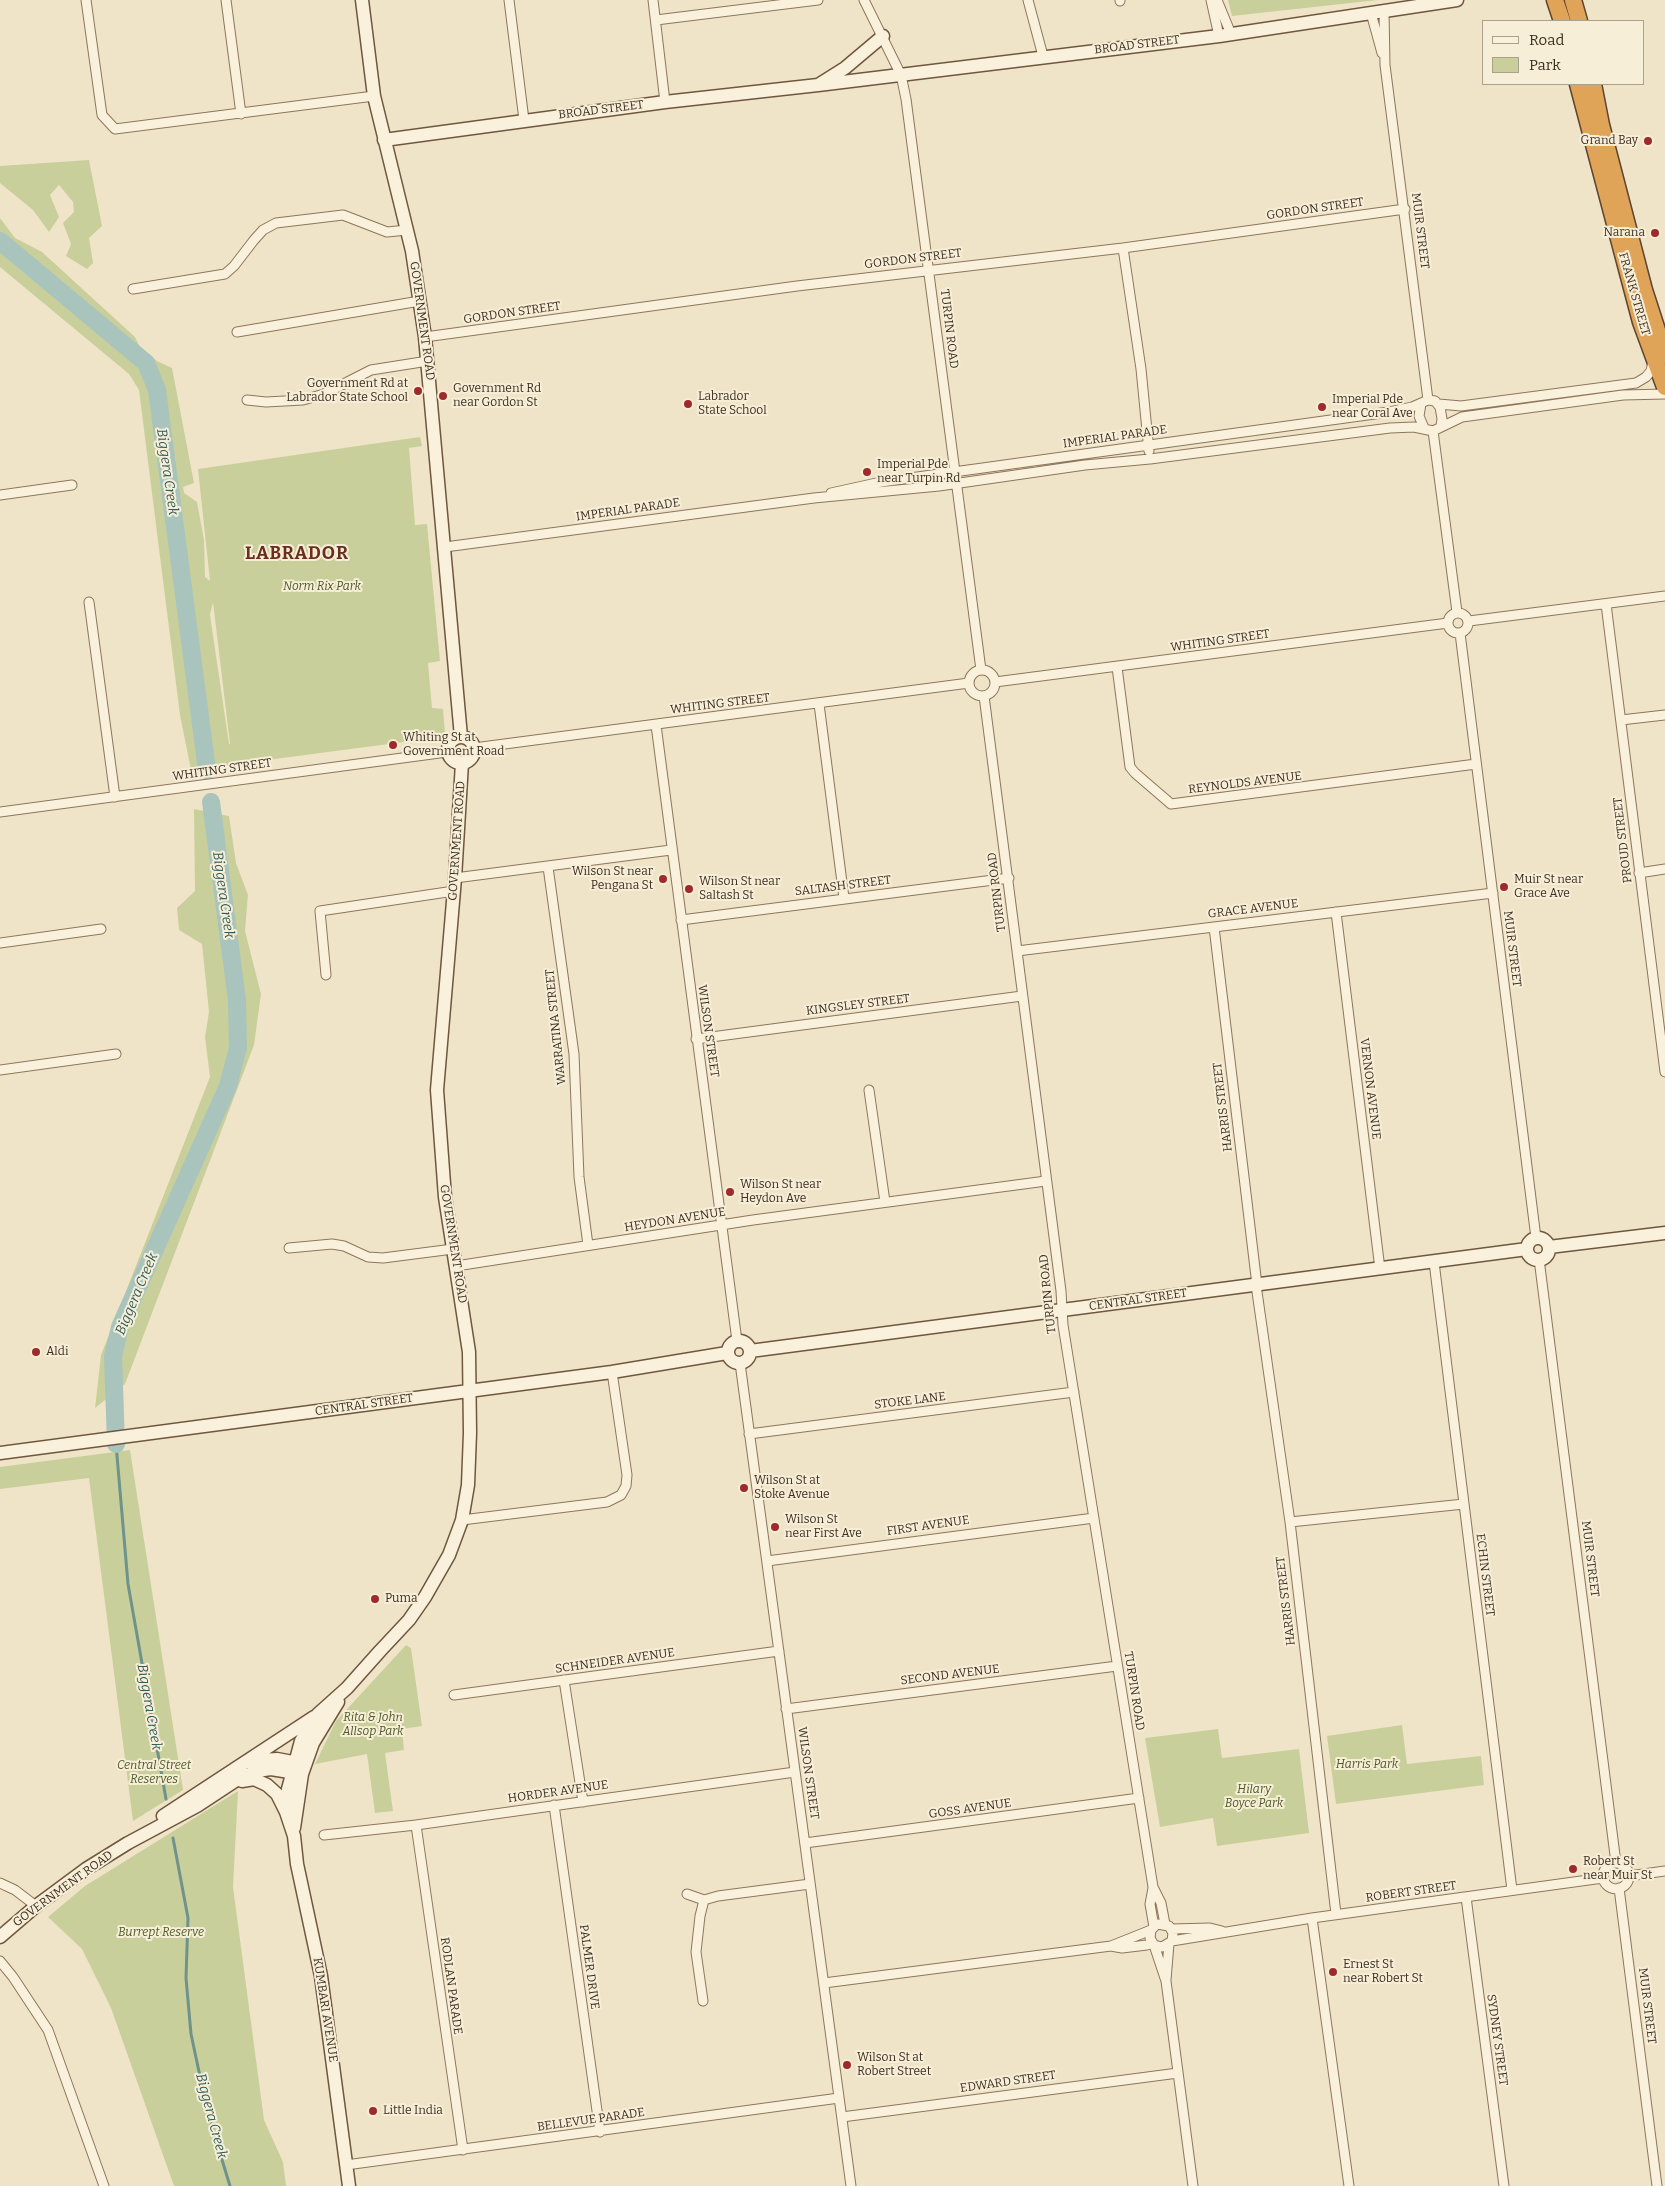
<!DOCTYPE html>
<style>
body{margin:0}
#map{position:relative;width:1665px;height:2186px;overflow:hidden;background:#f0e4c8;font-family:Bitter,serif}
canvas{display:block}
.legend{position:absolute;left:1482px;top:20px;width:162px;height:65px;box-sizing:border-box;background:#f7eed8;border:1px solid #ada18e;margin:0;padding:6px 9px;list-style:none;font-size:15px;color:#3d2e20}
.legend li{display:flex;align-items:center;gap:10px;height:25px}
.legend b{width:25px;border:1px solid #ada18e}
</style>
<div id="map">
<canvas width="1665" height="2186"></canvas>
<ul class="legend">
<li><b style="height:6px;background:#faf1dc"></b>Road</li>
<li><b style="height:14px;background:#c9cf9b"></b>Park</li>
</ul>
</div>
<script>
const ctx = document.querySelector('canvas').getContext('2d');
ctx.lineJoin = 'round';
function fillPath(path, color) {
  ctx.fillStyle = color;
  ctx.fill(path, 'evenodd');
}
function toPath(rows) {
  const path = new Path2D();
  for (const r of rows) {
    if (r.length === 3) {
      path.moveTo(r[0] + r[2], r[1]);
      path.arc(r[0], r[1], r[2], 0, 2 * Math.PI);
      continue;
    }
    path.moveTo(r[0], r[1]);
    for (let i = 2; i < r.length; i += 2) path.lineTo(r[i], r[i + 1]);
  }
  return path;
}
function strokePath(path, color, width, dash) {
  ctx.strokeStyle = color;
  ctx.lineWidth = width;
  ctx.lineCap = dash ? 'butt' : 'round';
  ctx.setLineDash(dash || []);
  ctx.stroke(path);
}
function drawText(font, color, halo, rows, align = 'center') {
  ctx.font = font + ' Bitter,serif';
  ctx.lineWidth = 4;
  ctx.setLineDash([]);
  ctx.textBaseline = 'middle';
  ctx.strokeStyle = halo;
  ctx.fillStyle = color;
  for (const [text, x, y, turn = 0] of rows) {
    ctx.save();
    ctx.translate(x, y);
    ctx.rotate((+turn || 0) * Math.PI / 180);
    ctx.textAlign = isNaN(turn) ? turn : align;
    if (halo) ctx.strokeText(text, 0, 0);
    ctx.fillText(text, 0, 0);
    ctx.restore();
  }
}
fillPath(toPath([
 [1228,0,1378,0,1232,16],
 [89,160,102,226,89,238,93,263,87,269,66,256,71,244,63,223,74,212,73,202,59,185,50,195,59,217,49,232,33,210,0,183,0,166],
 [0,218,15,238,42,252,135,337,140,347,157,361,172,368,194,483,183,487,184,493,197,502,204,540,205,577,210,581,198,469,420,437,422,446,409,448,415,525,427,524,440,661,428,663,432,708,443,709,445,733,442,737,191,770,180,715,139,390,129,374,0,267],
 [213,602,230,744,229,744,210,615],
 [194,809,229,816,236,863,248,895,245,931,261,994,254,1045,125,1384,95,1408,101,1355,210,1077,205,1037,209,1012,202,944,179,930,177,908,195,891],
 [130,1450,183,1790,133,1821,89,1478,0,1489,0,1467],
 [406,1645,411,1648,422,1726,402,1729,404,1750,385,1753,393,1811,375,1813,367,1754,315,1764,336,1721],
 [1402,1725,1407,1764,1481,1756,1484,1785,1336,1804,1327,1736],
 [1218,1729,1222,1758,1299,1749,1309,1833,1217,1846,1213,1818,1160,1827,1145,1738],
 [238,1791,233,1887,264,2120,283,2162,286,2186,174,2186,111,2008,82,1949,48,1917,85,1886]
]), '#c9cf9b');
strokePath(toPath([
 [116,1444,128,1584,166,1799],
 [173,1838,188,1918,186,1978,191,2034,208,2114,230,2186]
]), '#6f938a', 3);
strokePath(toPath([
 [0,241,146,363,157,390,207,770],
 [116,1444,113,1356,120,1327,228,1086,238,1048,237,1000,211,802]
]), '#a9c4bc', 18);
const street = toPath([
 [86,0,102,115,115,129,374,96],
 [226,0,241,114],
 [509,0,524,120],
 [653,0,665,102],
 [864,0,901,75,906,99,981,670],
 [1028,0,1043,56],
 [1120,0,1120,1],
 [1211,0,1219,36],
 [1217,0,1231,34],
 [1384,11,1385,65,1428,400],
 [1371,13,1382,53],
 [656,20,818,0],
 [1123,248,1141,369,1149,451],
 [133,289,225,274,234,266,254,240,263,230,276,223,343,215,387,232,407,230],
 [237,332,420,301],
 [425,337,797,286,1123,248,1405,209],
 [247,400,266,402,303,400,324,394,371,370,428,361],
 [1421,404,1419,416,1424,428],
 [1439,404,1461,406,1636,383,1646,377,1651,371,1653,361],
 [1433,431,1457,612],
 [831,493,881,482,1389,412,1412,407,1428,400,1435,401,1440,407,1442,419,1441,426],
 [0,495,72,485],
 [445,547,814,498,939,486,1085,465,1150,459,1390,428,1414,427,1433,431,1462,417,1623,395,1665,394],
 [89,602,115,797],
 [1606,604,1665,1072],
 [1458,623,10],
 [1469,621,1665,596],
 [1460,633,1536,1238],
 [1117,667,1130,767,1135,773,1171,804,1476,764],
 [982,683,13],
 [995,682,1448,623],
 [984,696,1061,1291,1063,1325,1153,1887,1161,1903,1165,1924],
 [819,704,844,898],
 [1621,720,1665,715],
 [656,725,737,1341],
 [474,748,969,683],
 [0,812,447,752],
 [548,867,574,1054,579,1177,588,1245],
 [1639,873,1665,869],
 [455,878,671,850],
 [1336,912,1380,1269],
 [681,920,1009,878],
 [1214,927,1257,1285],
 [0,943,101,929],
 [1017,951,1493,893],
 [326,975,320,911,454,891],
 [696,1039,1022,996],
 [0,1070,116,1054],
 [869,1090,885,1202],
 [289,1248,332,1244,344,1246,368,1257,383,1258,453,1249],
 [1539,1259,1616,1863],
 [1434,1262,1512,1890],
 [456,1266,753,1220,1046,1181],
 [1256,1285,1290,1522,1336,1914],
 [740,1363,851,2186],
 [749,1434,1074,1392],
 [462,1520,607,1502,621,1495,626,1486,627,1475,612,1372],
 [1290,1522,1464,1504],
 [767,1561,1094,1518],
 [564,1680,583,1802],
 [454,1695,779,1651],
 [786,1709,1117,1666],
 [554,1805,600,2132],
 [416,1825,463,2150],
 [324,1835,416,1825,795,1772],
 [805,1843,1139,1798],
 [1616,1876,13],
 [1629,1876,1665,1871],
 [0,1883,15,1890,36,1906],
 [1153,1888,1150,1904,1154,1927],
 [1619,1888,1657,2186],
 [687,1894,704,1900,718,1896,810,1884],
 [1466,1897,1504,2186],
 [1312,1918,1349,2186],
 [1171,1929,1210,1928,1222,1931],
 [1172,1941,1312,1918,1603,1878],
 [1154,1945,1162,1947,1172,1941,1173,1933,1169,1926,1157,1924,1151,1930,1150,1938,1154,1945,1166,1981,1193,2186],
 [1111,1946,1122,1948,1147,1945,1152,1943],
 [0,1961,13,1977,48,2030,104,2186],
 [1166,1980,1169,1944],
 [824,1983,1111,1946,1151,1930],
 [703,2001,696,1952,700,1916,704,1900],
 [842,2117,1178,2073],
 [346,2165,839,2098]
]);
const secondary = toPath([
 [362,0,374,96,412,251,425,337,461,737],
 [818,85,1219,36,1457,0],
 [384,140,665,102,818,85,845,68,883,36],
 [461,750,13],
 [1538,1249,11],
 [1549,1247,1665,1233],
 [739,1352,11],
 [750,1351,1527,1249],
 [0,1453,612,1372,727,1353],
 [252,1764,261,1760,277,1759,303,1764],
 [242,1781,254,1779,267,1785,277,1794,286,1812],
 [163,1816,314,1717],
 [294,1828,302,1774,313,1743,338,1702],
 [0,1937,36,1906,86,1869,128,1843,197,1806,241,1777,257,1771,271,1769,302,1774],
 [349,2186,321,1976,297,1864,294,1836,286,1812,288,1789,301,1741,318,1714,347,1688,380,1651,409,1620,425,1597,449,1555,462,1520,468,1485,470,1433,469,1352,445,1197,437,1090,455,878,462,763]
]);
const highway = toPath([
 [1555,0,1562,21],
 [1573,0,1579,21],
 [1578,84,1641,322,1665,387],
 [1593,84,1601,125,1644,290,1665,355]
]);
strokePath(street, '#8d765c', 11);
strokePath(secondary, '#6f573f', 15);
strokePath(highway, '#5b4430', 19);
strokePath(street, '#faf1dc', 9);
strokePath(secondary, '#faf1dc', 12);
strokePath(highway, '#e0a458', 16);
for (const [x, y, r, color] of [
 [1648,141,5,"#9e2a2b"],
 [1655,233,5,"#9e2a2b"],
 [418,391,5,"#9e2a2b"],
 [443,396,5,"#9e2a2b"],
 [688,404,5,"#9e2a2b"],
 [1322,407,5,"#9e2a2b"],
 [867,472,5,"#9e2a2b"],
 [393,745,5,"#9e2a2b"],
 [663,879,5,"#9e2a2b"],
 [1504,887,5,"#9e2a2b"],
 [689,889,5,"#9e2a2b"],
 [730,1192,5,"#9e2a2b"],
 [36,1352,5,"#9e2a2b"],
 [744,1488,5,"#9e2a2b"],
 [775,1527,5,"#9e2a2b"],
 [375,1599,5,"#9e2a2b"],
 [1573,1869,5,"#9e2a2b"],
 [1333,1972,5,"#9e2a2b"],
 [847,2065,5,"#9e2a2b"],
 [373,2111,5,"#9e2a2b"]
]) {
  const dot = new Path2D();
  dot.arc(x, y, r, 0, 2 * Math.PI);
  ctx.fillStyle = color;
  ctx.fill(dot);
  strokePath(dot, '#f7eed8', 2);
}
drawText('12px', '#3d2e20', '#f7eed8', [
 ["BROAD STREET",1137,45,-7],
 ["BROAD STREET",601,110,-7],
 ["GORDON STREET",1315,209,-8],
 ["MUIR STREET",1420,231,83],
 ["GORDON STREET",913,259,-7],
 ["FRANK STREET",1634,294,74],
 ["GORDON STREET",512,313,-8],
 ["GOVERNMENT ROAD",422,321,82],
 ["TURPIN ROAD",949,329,83],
 ["IMPERIAL PARADE",1115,437,-8],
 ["IMPERIAL PARADE",628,510,-8],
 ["WHITING STREET",1220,641,-8],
 ["WHITING STREET",720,704,-7],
 ["WHITING STREET",222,770,-8],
 ["REYNOLDS AVENUE",1245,783,-7],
 ["PROUD STREET",1623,840,-97],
 ["GOVERNMENT ROAD",457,841,-86],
 ["SALTASH STREET",843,886,-7],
 ["TURPIN ROAD",997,892,-97],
 ["GRACE AVENUE",1253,909,-7],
 ["MUIR STREET",1512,949,83],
 ["KINGSLEY STREET",858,1005,-7],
 ["WARRATINA STREET",556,1027,-96],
 ["WILSON STREET",708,1031,82],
 ["VERNON AVENUE",1370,1089,83],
 ["HARRIS STREET",1223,1107,-97],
 ["HEYDON AVENUE",675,1220,-9],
 ["GOVERNMENT ROAD",453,1244,81],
 ["TURPIN ROAD",1048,1294,-96],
 ["CENTRAL STREET",1138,1300,-8],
 ["STOKE LANE",910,1401,-7],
 ["CENTRAL STREET",364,1405,-8],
 ["FIRST AVENUE",928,1526,-8],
 ["MUIR STREET",1590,1559,83],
 ["ECHIN STREET",1485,1575,83],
 ["HARRIS STREET",1286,1601,-97],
 ["SCHNEIDER AVENUE",615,1661,-8],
 ["SECOND AVENUE",950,1675,-7],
 ["TURPIN ROAD",1134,1691,81],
 ["WILSON STREET",808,1773,82],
 ["HORDER AVENUE",558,1792,-8],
 ["GOSS AVENUE",970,1809,-8],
 ["GOVERNMENT ROAD",63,1889,-36],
 ["ROBERT STREET",1411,1892,-8],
 ["PALMER DRIVE",589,1967,82],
 ["RODLAN PARADE",451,1986,82],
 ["MUIR STREET",1647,2006,83],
 ["KUMBARI AVENUE",325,2010,81],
 ["SYDNEY STREET",1497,2040,82],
 ["EDWARD STREET",1008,2082,-8],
 ["BELLEVUE PARADE",591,2120,-8]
]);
drawText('12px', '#3d2e20', '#f7eed8', [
 ["Grand Bay",1638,141,"right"],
 ["Narana",1645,233,"right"],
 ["Government Rd at",408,384,"right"],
 ["Labrador State School",408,398,"right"],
 ["Government Rd",453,389],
 ["near Gordon St",453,403],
 ["Labrador",698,397],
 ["State School",698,411],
 ["Imperial Pde",1332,400],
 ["near Coral Ave",1332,414],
 ["Imperial Pde",877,465],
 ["near Turpin Rd",877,479],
 ["Whiting St at",403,738],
 ["Government Road",403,752],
 ["Wilson St near",653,872,"right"],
 ["Pengana St",653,886,"right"],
 ["Muir St near",1514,880],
 ["Grace Ave",1514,894],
 ["Wilson St near",699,882],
 ["Saltash St",699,896],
 ["Wilson St near",740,1185],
 ["Heydon Ave",740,1199],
 ["Aldi",46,1352],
 ["Wilson St at",754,1481],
 ["Stoke Avenue",754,1495],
 ["Wilson St",785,1520],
 ["near First Ave",785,1534],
 ["Puma",385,1599],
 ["Robert St",1583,1862],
 ["near Muir St",1583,1876],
 ["Ernest St",1343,1965],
 ["near Robert St",1343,1979],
 ["Wilson St at",857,2058],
 ["Robert Street",857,2072],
 ["Little India",383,2111]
], 'left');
drawText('italic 12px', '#4d5a26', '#f7eed8', [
 ["Norm Rix Park",322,587],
 ["Rita & John",373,1718],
 ["Allsop Park",373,1732],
 ["Harris Park",1367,1765],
 ["Central Street",154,1766],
 ["Reserves",154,1780],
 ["Hilary",1254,1790],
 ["Boyce Park",1254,1804],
 ["Burrept Reserve",161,1933]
]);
drawText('italic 14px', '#2f5d5a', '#f7eed8', [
 ["Biggera Creek",167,472,82],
 ["Biggera Creek",223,895,82],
 ["Biggera Creek",137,1294,-67],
 ["Biggera Creek",149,1707,80],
 ["Biggera Creek",211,2116,75]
]);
ctx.letterSpacing = '1px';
drawText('bold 18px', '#6b2e1e', '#f7eed8', [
 ["LABRADOR",297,554]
]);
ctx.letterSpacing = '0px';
</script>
